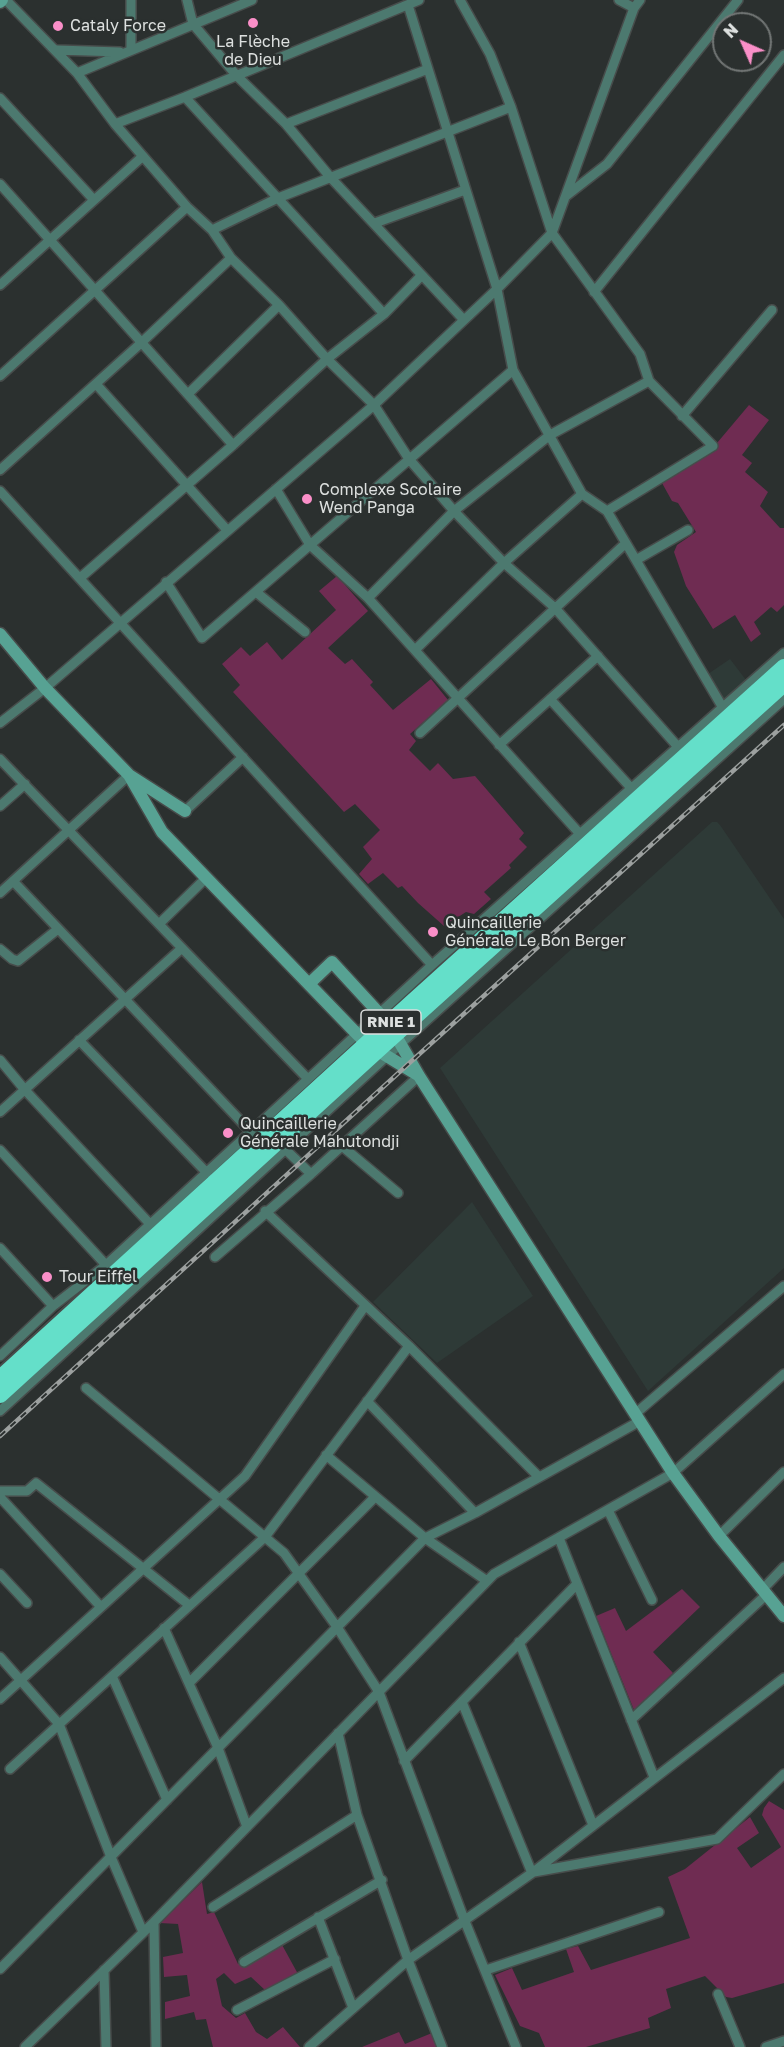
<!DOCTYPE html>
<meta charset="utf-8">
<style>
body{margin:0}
#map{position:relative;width:784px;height:2047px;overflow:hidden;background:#2b302f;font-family:"Golos Text",sans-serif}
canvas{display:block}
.north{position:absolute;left:712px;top:12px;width:60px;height:60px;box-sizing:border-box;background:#2b302f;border:2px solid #727675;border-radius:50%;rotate:315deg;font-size:16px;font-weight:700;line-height:24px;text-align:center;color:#dde0df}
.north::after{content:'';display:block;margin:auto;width:21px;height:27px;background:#fa8fc8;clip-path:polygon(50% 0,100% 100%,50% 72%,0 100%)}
</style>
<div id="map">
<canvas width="784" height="2047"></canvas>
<div class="north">N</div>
</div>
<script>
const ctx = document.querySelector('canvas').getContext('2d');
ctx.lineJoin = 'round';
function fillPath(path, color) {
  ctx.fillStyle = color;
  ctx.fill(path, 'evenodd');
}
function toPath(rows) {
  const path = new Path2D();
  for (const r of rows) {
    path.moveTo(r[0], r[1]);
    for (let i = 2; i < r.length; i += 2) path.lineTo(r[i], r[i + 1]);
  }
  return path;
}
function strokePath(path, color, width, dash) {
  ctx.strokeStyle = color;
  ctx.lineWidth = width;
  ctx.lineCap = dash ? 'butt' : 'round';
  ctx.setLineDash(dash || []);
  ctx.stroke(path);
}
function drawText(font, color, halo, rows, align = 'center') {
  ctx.font = font + ' "Golos Text",sans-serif';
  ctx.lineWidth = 5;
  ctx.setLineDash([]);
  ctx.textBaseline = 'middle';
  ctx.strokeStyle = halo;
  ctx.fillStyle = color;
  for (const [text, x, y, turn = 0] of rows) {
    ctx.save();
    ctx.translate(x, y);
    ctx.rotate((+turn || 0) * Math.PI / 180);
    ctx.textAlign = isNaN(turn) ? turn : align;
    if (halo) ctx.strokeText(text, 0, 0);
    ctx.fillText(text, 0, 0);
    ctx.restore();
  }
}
fillPath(toPath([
 [730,659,746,680,724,700,708,674],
 [712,822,717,822,720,825,784,919,784,1268,648,1391,440,1068],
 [472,1202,533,1296,437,1363,373,1302]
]), '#2e3a37');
fillPath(toPath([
 [749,405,769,420,742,455,752,463,745,472,768,492,760,506,780,528,784,528,784,605,777,612,771,607,754,622,761,634,751,642,735,615,713,629,686,586,674,552,677,545,696,532,678,503,672,501,662,483,716,450,717,443],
 [337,576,368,611,328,648,345,664,352,659,373,682,370,685,393,710,431,679,448,700,410,734,416,741,409,750,430,771,438,763,453,779,475,776,524,833,519,839,527,847,509,865,511,868,484,892,491,899,474,914,466,912,444,926,418,903,402,886,398,888,383,873,368,884,359,874,372,859,363,847,380,830,355,804,344,812,233,692,240,685,222,664,241,647,250,656,267,642,282,660,336,610,319,591],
 [682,1589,700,1607,653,1652,673,1673,634,1710,596,1616,615,1608,626,1631],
 [769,1801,784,1810,784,1983,732,1998,726,1997,705,1976,666,1989,671,2008,648,2018,650,2028,586,2047,545,2047,539,2033,520,2026,495,1975,512,1968,522,1990,574,1972,566,1949,578,1946,591,1970,690,1938,668,1877,685,1869,750,1817,759,1833,737,1848,751,1868,781,1847,762,1815,764,1808],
 [202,1882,207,1914,214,1912,238,1964,281,1943,298,1974,266,1991,251,1977,235,1984,224,1973,216,1979,222,2006,236,2018,245,2013,256,2032,267,2039,283,2027,300,2047,213,2047,206,2019,196,2020,194,2012,165,2019,165,2002,190,1996,187,1975,164,1977,163,1957,183,1953,178,1924,160,1923],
 [399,2032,405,2044,432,2033,437,2047,362,2047]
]), '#6f2c52');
const street = toPath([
 [6,0,77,73,115,124,187,207,212,230,231,258,279,305,327,359,374,405,409,459,454,511,504,563,555,608,679,748],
 [187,0,193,24,237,76,286,124,331,178,463,319],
 [460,0,490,54,511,107,552,233,640,354,649,381,713,446,607,511],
 [619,0,634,8],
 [408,5,497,289,513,370,582,494,607,511,723,708],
 [57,50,120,52],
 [131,50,131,0],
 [77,73,252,0],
 [185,97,384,314],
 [0,98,94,200],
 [115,124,185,97,419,0],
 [286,124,428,69],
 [0,184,233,445],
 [566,196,607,164,738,0],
 [375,223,465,190],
 [212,230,278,198,511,107],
 [0,285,143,156],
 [594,292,784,55],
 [0,376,187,207],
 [96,384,227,530],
 [188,394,279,305],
 [682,416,772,310],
 [0,470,141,343,231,258],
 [276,489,310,545,368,598,580,834],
 [0,491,432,965],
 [636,560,688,530],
 [80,578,233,445,327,359,384,314,421,276],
 [166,582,202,638,513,370],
 [256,592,305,632],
 [368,598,454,511,550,435,649,381],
 [416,649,504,563,582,494],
 [550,699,632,789],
 [0,723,45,688,374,405,497,289,552,233,634,8,640,0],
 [420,733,626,543],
 [499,745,598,656],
 [0,759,308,1079],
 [0,806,25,784],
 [185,811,243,757],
 [13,881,251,1132],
 [0,893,129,775],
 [159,924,207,877],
 [0,949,12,959,18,961,58,929],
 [79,1040,207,1173],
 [0,1060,25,1090,150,1224],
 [0,1112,182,948],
 [342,1146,398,1193],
 [0,1150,106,1265],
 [286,1150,311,1174],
 [265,1211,409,1346,539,1477],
 [0,1248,53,1306],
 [215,1257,311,1174,419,1076],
 [0,1356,53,1306,106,1265,432,965,784,653],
 [86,1388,284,1553,337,1627,379,1692,464,1919,516,2047],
 [367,1401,475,1513],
 [0,1411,387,1056,784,699],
 [635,1414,784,1286],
 [326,1455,425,1538,487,1581],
 [0,1491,27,1491,36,1483,189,1605],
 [0,1497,101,1607],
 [608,1510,652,1600],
 [719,1536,784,1472],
 [559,1538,654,1777],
 [0,1574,27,1603],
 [762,1590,784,1567],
 [164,1628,218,1748,247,1827],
 [519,1642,593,1825],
 [0,1657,59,1724,111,1857,143,1932],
 [112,1676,167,1800],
 [189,1683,375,1497],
 [0,1699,245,1476,365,1306],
 [462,1702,532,1873],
 [631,1720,766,1595],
 [338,1733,357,1815,408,1960,442,2047],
 [404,1761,577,1584],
 [10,1769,265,1537,409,1346],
 [534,1872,717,1839,784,1774],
 [213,1907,357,1815],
 [318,1917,353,2008],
 [154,1922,156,2047],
 [244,1962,382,1880],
 [0,1969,425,1538,475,1513,640,1421],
 [104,1970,106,2047],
 [486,1970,659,1912],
 [718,1994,740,2047],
 [237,2010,335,1959],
 [25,2047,154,1922,494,1574,673,1473,784,1374],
 [309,2047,408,1960,532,1873,784,1678],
 [766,2047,784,2041]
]);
const secondary = toPath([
 [0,2,2,0],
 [0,634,45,688,129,775,185,811],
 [129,775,162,832,357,1034,367,1044,418,1075],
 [309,984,332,962,389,1024,419,1076,673,1473,719,1536,784,1616]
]);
const highway = toPath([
 [0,1378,411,1003,784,667],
 [0,1395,378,1050,784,684]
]);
strokePath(street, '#474c4b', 12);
strokePath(secondary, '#474c4b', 15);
strokePath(highway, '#474c4b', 20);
strokePath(street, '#4c796f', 9);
strokePath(secondary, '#57a293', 12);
strokePath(highway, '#64dfc9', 16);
const rail = toPath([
 [0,1436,405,1067,784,725]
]);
strokePath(rail, '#9ca09f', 4.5);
strokePath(rail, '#2b302f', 2, [7]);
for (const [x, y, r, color] of [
 [253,23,6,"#fa8fc8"],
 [58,26,6,"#fa8fc8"],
 [307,499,6,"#fa8fc8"],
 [433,932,6,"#fa8fc8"],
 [228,1133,6,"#fa8fc8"],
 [47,1277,6,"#fa8fc8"]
]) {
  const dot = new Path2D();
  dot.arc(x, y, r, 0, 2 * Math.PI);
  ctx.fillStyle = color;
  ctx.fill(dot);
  strokePath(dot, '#2b302f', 2);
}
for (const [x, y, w] of [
 [391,1022,60]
]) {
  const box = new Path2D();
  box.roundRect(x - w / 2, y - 12, w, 24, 4.5);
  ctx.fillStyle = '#2b302f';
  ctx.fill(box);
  strokePath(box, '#dde0df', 1.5);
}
drawText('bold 15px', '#dde0df', null, [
 ["RNIE 1",391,1022]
]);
drawText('16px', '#dde0df', '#2b302f', [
 ["Cataly Force",70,26],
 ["La Flèche",253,42,"center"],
 ["de Dieu",253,60,"center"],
 ["Complexe Scolaire",319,490],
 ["Wend Panga",319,508],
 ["Quincaillerie",445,923],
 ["Générale Le Bon Berger",445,941],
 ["Quincaillerie",240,1124],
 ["Générale Mahutondji",240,1142],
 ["Tour Eiffel",59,1277]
], 'left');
</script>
